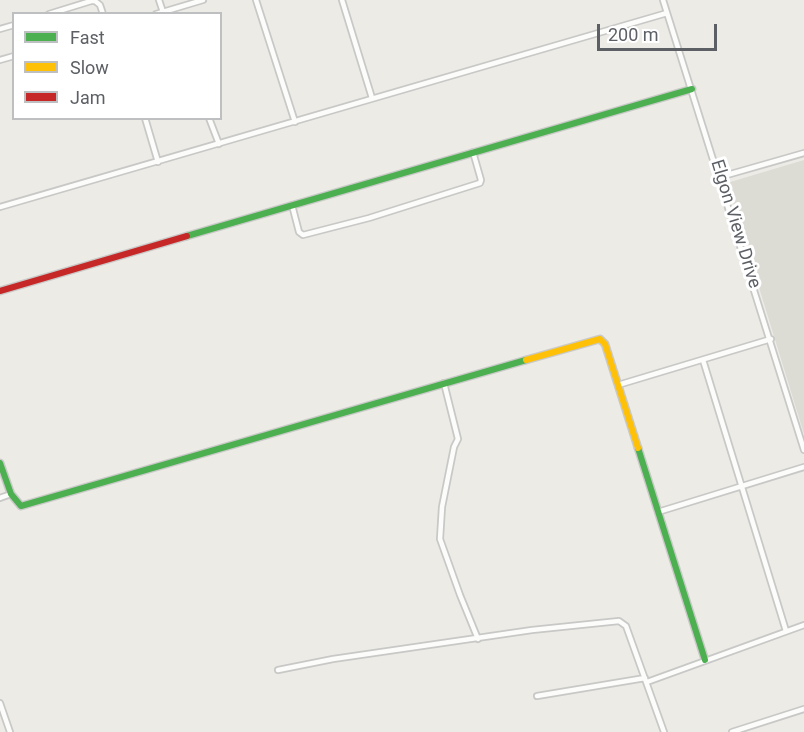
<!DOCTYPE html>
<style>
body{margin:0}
#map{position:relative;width:804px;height:732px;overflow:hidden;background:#ecebe6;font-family:Roboto,sans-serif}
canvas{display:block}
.legend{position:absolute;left:12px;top:12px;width:210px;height:108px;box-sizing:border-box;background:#fff;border:2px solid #bebfc1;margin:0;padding:8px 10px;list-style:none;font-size:18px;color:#5c5f64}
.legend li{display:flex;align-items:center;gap:12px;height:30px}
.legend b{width:30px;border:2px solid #bebfc1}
.scale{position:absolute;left:597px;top:24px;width:120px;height:27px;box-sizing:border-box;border:3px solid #5c5f64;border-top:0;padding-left:8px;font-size:18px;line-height:21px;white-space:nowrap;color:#5c5f64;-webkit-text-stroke:4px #fff;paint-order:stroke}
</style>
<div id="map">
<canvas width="804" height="732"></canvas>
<ul class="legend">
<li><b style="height:8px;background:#4caf50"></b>Fast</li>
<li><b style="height:8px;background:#ffc107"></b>Slow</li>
<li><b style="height:8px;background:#c62828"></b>Jam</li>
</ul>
<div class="scale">200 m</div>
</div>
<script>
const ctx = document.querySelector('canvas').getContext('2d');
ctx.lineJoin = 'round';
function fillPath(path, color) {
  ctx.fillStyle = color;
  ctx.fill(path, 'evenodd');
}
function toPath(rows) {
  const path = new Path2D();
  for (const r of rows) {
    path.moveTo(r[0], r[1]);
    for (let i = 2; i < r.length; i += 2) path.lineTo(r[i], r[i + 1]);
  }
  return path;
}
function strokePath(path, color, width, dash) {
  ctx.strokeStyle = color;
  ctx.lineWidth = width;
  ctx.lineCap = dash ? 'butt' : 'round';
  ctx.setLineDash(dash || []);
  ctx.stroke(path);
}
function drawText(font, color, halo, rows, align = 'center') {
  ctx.font = font + ' Roboto,sans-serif';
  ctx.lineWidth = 6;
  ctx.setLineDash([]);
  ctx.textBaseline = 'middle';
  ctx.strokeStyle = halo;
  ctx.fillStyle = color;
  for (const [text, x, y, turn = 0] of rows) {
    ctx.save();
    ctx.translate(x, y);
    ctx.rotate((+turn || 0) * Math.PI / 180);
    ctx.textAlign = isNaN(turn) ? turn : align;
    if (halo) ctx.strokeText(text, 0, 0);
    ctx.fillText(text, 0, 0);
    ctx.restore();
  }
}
fillPath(toPath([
 [804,160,804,434,727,183]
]), '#dcdbd4');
const street = toPath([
 [159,0,163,12],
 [256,0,295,122],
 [342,0,372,98],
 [663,0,804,450],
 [49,14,91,1,95,1,100,5,103,14],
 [156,14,203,0],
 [0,29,14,25],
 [0,60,14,56],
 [145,118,158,162],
 [209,118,219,144],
 [720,177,804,153],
 [292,205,299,232,303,235,369,218,480,183,481,180,473,152],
 [0,207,667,13],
 [703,360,786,631],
 [444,383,458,439,454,447,442,507,440,539,460,595,478,639],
 [618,385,771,339],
 [0,498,11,494],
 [658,512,804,467],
 [278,670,333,659,532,630,619,621,626,626,664,732],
 [647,682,804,625],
 [537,696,645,678],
 [0,703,10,732],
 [732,732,804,709]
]);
const fast = toPath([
 [187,236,692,89],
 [638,448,705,660],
 [0,463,11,494,21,506,526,360]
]);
const slow = toPath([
 [526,360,600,339,605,344,638,448]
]);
const jam = toPath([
 [0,291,187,236]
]);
strokePath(street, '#c8c8c7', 8);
strokePath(fast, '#c9c9c8', 9);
strokePath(slow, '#c9c9c8', 9);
strokePath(jam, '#c9c9c8', 9);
strokePath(street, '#fcfcfb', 4.5);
strokePath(fast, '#4caf50', 6);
strokePath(slow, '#ffc107', 6);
strokePath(jam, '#c62828', 6);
drawText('18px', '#5c5f64', '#fff', [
 ["Elgon View Drive",735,224,73]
]);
</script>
